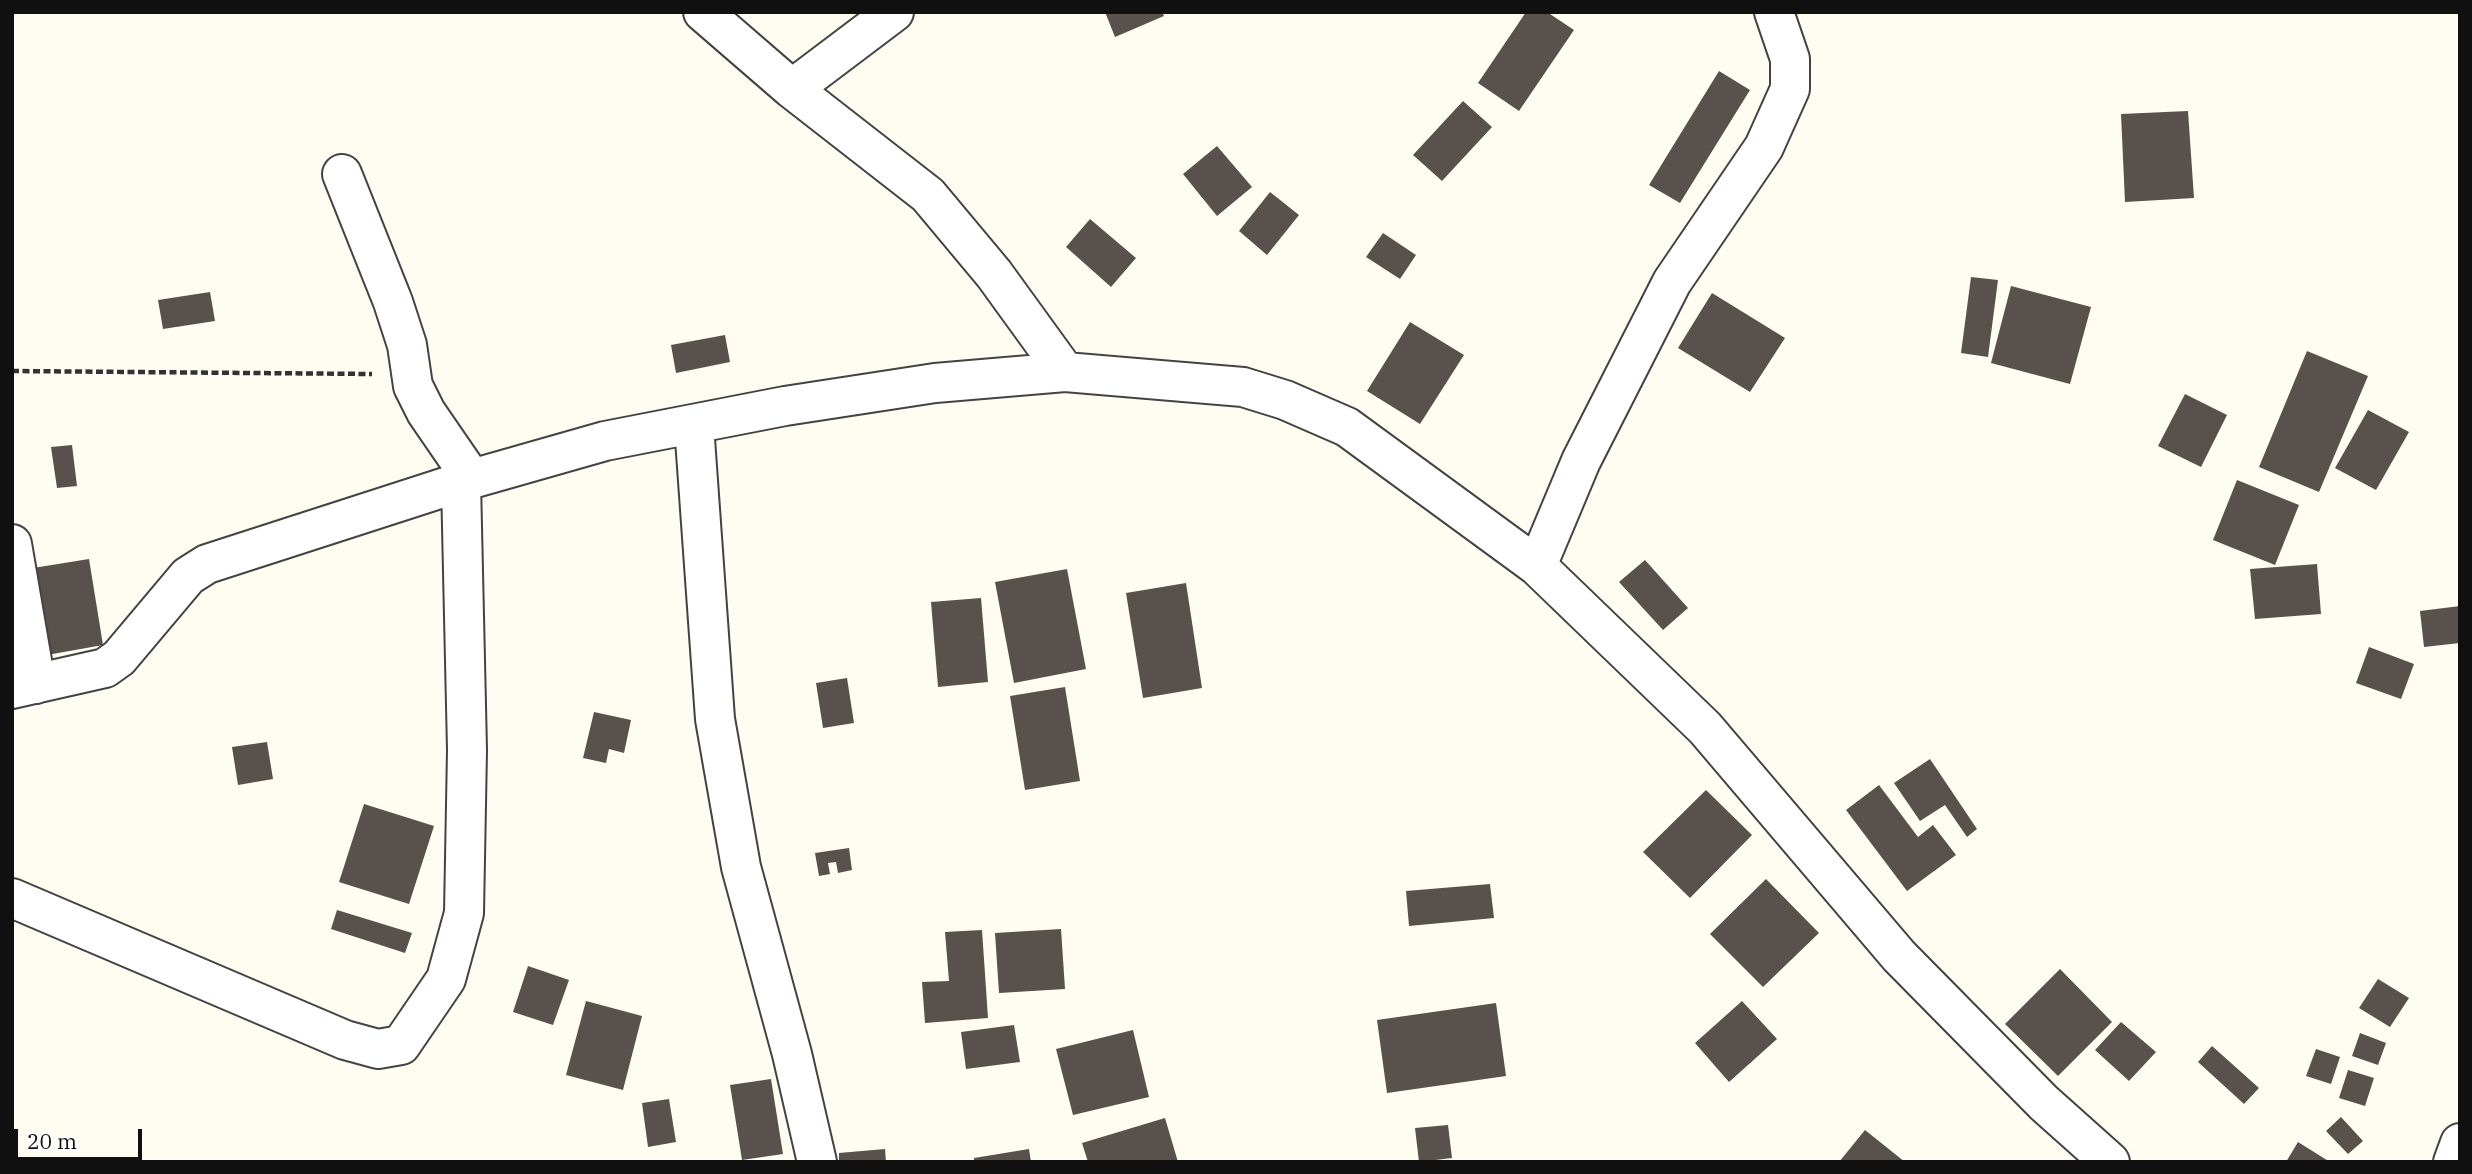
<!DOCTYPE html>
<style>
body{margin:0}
#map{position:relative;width:2472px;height:1174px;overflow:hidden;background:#fffdf2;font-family:"IBM Plex Serif",serif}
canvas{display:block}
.frame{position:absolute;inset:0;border:14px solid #101010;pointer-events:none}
.scale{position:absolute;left:14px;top:1129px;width:128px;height:32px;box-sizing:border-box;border:4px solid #101010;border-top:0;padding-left:9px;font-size:21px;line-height:24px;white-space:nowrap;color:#101010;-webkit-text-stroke:5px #fff;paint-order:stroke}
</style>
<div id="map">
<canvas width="2472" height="1174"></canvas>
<div class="frame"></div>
<div class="scale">20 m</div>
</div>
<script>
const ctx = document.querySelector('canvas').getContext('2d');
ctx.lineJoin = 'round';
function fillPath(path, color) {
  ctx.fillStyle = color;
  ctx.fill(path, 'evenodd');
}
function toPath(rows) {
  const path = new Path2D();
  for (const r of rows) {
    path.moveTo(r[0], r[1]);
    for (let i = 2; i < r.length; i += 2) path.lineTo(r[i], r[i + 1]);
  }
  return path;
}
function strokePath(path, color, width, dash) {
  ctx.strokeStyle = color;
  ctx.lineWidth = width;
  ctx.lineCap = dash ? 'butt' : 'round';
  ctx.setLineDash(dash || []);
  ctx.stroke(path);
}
fillPath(toPath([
 [1105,12,1162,12,1164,16,1115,37],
 [1526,12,1547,12,1574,30,1519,111,1478,83],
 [1719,71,1750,90,1680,203,1649,185],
 [1463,101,1492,127,1442,181,1413,155],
 [2188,111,2194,198,2125,202,2121,114],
 [1217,146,1252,187,1217,216,1183,174],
 [1270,192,1299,215,1267,255,1239,231],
 [1090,219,1136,258,1111,287,1066,247],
 [1383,233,1416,255,1400,279,1366,257],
 [1971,277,1998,280,1988,357,1961,353],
 [2011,286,2091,307,2070,384,1991,363],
 [210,292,215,321,163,329,158,300],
 [1712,293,1785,338,1750,392,1678,348],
 [1410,322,1464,355,1420,424,1367,391],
 [725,335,730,362,676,373,671,345],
 [2307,351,2368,376,2319,492,2259,467],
 [2185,394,2227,415,2201,467,2158,446],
 [2368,410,2409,432,2376,490,2335,468],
 [72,445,77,486,57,488,51,447],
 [2237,480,2299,505,2275,565,2213,540],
 [89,559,103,645,47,655,33,568],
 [1645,560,1688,608,1663,630,1619,582],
 [2317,564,2321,614,2255,619,2250,569],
 [1067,569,1086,669,1014,683,995,582],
 [1186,583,1202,688,1143,698,1126,593],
 [981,598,988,682,938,687,931,602],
 [2460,606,2460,643,2424,647,2420,611],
 [2369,647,2414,664,2401,699,2356,683],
 [847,678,854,723,823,728,816,683],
 [1065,687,1080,781,1025,790,1010,696],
 [594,712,631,720,624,753,609,749,606,763,583,758],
 [267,742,273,779,238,785,232,747],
 [1930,759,1977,829,1967,837,1945,805,1920,821,1894,783],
 [1879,785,1918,837,1933,825,1956,855,1907,891,1846,810],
 [1706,790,1752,835,1690,898,1643,852],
 [364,804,434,826,409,904,339,882],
 [849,848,852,870,838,873,836,862,828,863,830,874,819,876,815,853],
 [1766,879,1819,933,1763,987,1710,934],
 [1490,884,1494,918,1409,926,1406,891],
 [337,910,412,933,405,953,331,929],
 [1061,929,1065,989,999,993,995,933],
 [982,930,988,1018,925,1023,922,982,949,981,945,932],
 [528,966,569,980,553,1025,513,1012],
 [2060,969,2112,1022,2058,1076,2005,1024],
 [2378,979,2409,998,2390,1027,2359,1008],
 [586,1001,642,1016,623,1090,566,1075],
 [1742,1001,1777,1039,1729,1082,1695,1043],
 [1496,1003,1506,1076,1387,1093,1377,1020],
 [2121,1022,2156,1052,2129,1081,2095,1050],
 [1014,1025,1020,1062,966,1069,961,1032],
 [1133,1030,1149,1097,1073,1115,1056,1049],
 [2360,1033,2386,1043,2378,1065,2352,1056],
 [2212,1046,2259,1088,2244,1104,2198,1062],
 [2316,1049,2340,1057,2331,1084,2306,1076],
 [2348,1070,2374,1078,2365,1106,2339,1098],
 [771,1079,783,1154,742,1160,730,1085],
 [669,1099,676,1142,648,1147,642,1103],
 [2341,1117,2363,1141,2348,1154,2326,1131],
 [1165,1118,1178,1162,1088,1162,1082,1143],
 [1448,1125,1452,1158,1419,1162,1415,1128],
 [1865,1130,1905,1162,1839,1162],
 [2298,1142,2330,1162,2286,1162],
 [885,1149,886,1162,839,1162,839,1153],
 [1029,1149,1031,1162,974,1162,974,1158]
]), '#59514b');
const minor = toPath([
 [703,12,792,89,928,195,994,274,1065,372],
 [792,89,894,12],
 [342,174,393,302,407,345,413,386,426,412,472,479],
 [694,425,715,719,741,867,792,1054,817,1162],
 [12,544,36,684],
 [1537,566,1581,461,1672,282,1764,147,1790,89,1790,59,1774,12],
 [12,689,105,668,119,658,188,576,207,564,461,482,605,441,785,406,935,383,1065,372,1243,387,1285,400,1347,427,1537,566,1705,728,1899,956,2044,1103,2110,1162],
 [12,898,345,1040,378,1049,401,1045,446,979,464,913,467,750,461,482],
 [2453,1162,2460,1143]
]);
strokePath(minor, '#434343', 42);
strokePath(toPath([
 [12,371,372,374]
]), '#323232', 4.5, [7, 3.5]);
strokePath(minor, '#fff', 38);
</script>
